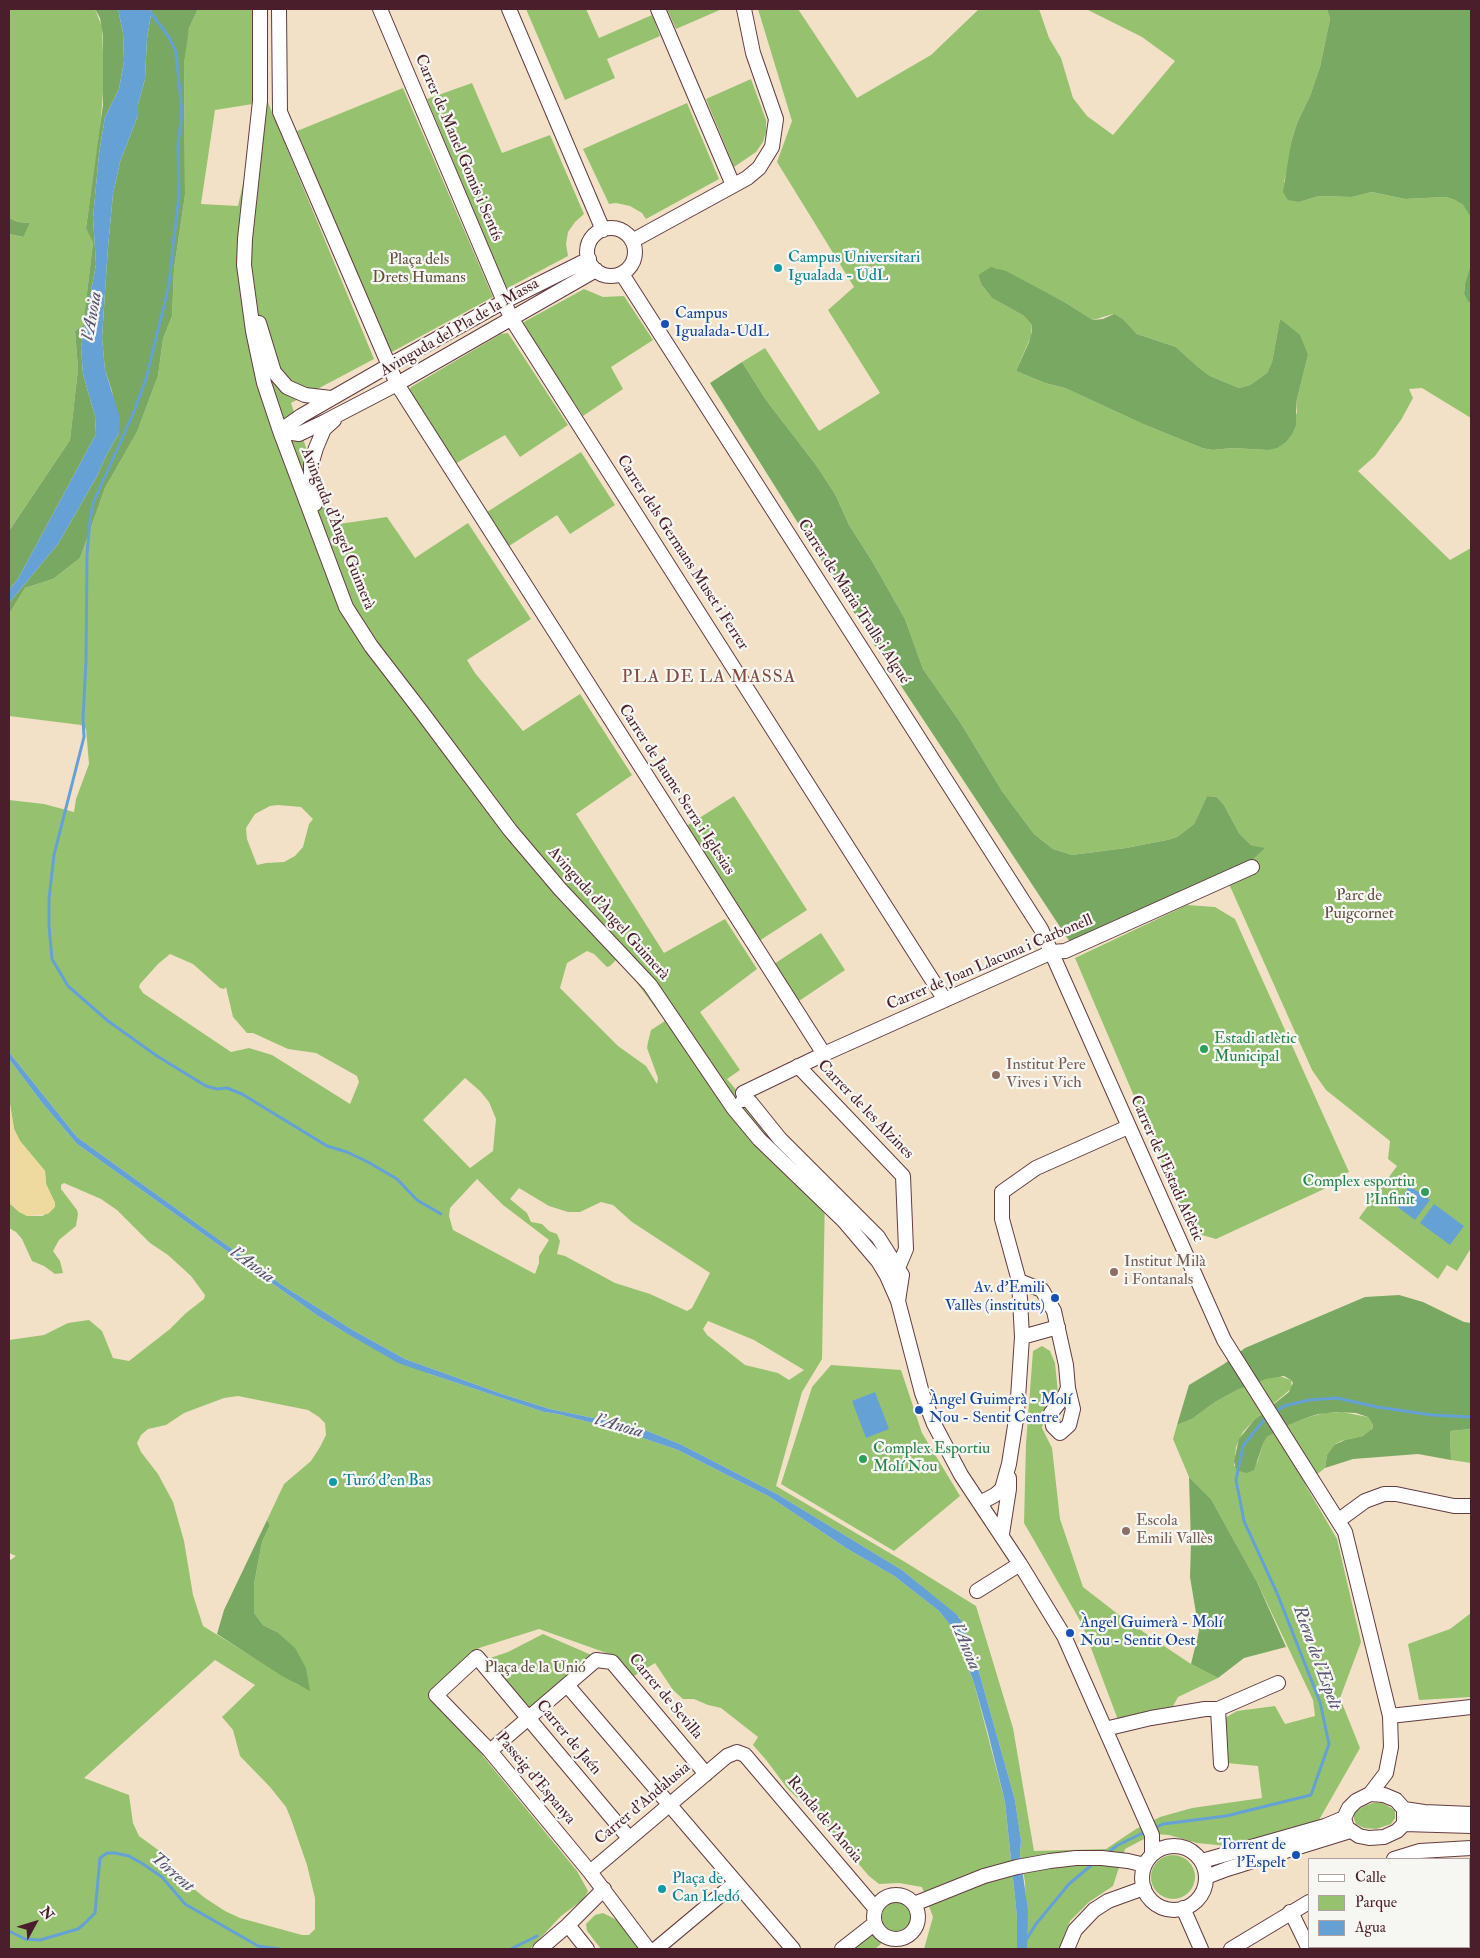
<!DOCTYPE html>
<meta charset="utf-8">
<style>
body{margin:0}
#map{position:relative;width:1480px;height:1958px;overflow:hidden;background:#f2e1c7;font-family:"IM FELL Double Pica",serif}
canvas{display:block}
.frame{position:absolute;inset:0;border:10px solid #4a1f2b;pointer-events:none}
.legend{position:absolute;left:1308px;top:1858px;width:162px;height:90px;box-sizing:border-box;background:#f6f6f2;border:1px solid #b1a0a2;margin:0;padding:6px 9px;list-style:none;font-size:15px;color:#4a1f2b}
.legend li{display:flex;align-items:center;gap:10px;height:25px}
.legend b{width:25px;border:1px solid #b1a0a2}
.north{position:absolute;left:10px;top:1898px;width:50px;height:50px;-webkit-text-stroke:4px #f6f6f2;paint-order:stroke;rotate:51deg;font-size:14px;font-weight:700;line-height:20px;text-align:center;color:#4a1f2b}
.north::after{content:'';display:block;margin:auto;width:18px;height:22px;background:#4a1f2b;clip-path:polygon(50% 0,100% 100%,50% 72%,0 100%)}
</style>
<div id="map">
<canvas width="1480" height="1958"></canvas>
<div class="frame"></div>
<ul class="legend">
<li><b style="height:6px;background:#fff"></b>Calle</li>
<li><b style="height:14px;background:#96c270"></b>Parque</li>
<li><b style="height:14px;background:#66a1d6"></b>Agua</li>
</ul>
<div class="north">N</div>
</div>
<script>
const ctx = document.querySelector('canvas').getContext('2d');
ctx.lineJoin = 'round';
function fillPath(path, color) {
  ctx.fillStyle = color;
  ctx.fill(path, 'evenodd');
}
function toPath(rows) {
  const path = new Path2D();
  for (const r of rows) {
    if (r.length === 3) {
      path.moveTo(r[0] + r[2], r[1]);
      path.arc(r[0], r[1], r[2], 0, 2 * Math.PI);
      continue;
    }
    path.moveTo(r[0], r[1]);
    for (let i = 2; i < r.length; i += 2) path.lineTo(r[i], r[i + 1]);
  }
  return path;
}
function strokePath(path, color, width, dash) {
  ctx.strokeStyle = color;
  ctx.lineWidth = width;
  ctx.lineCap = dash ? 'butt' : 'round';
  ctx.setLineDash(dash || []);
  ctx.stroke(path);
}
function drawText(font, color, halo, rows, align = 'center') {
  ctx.font = font + ' "IM FELL Double Pica",serif';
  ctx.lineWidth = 4.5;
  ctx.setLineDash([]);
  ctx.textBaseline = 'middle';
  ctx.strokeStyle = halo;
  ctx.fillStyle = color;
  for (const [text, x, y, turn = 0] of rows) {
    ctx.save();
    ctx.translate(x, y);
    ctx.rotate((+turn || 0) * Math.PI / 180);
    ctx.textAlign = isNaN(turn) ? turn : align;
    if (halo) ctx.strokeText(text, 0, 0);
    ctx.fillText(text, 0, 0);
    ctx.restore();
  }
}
fillPath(toPath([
 [9,9,95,9,102,27,104,79,100,131,86,227,93,243,83,327,75,331,78,369,70,440,9,531,9,234,22,237,30,223,18,222,9,218],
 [198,9,268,9,267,100,374,359,291,403,332,525,387,517,415,558,468,523,531,619,467,660,475,673,523,731,580,694,632,775,576,814,664,953,725,919,757,969,700,1012,740,1070,727,1079,825,1194,822,1359,802,1392,776,1486,905,1562,976,1606,1013,1728,1034,1851,1106,1849,1136,1829,1160,1817,1192,1808,1262,1798,1258,1766,1227,1763,1225,1718,1237,1711,1275,1706,1285,1724,1315,1716,1313,1700,1257,1582,1211,1499,1189,1477,1173,1439,1177,1425,1192,1419,1215,1402,1237,1390,1265,1379,1279,1376,1291,1380,1292,1388,1254,1420,1243,1432,1236,1447,1234,1466,1257,1463,1263,1444,1267,1437,1289,1425,1306,1418,1323,1413,1342,1412,1368,1417,1373,1425,1370,1433,1363,1436,1341,1441,1334,1445,1327,1455,1325,1468,1305,1484,1337,1539,1361,1642,1340,1698,1360,1748,1319,1820,1227,1846,1197,1843,1169,1835,1156,1834,1142,1840,1125,1849,1113,1886,1089,1902,1070,1921,1060,1949,1027,1949,1025,1882,1020,1854,1021,1840,1015,1800,979,1672,960,1618,902,1570,777,1494,680,1444,627,1423,603,1420,550,1409,502,1394,405,1359,351,1329,282,1285,77,1137,9,1052,9,800,44,804,74,812,76,799,89,764,86,729,81,725,9,716,9,614,25,588,53,579,80,558,105,488,137,432,158,376,163,339,172,316,174,269,185,195,184,64,186,45,189,28],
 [253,104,247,166,238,206,201,204,215,110],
 [278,805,301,807,313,819,309,824,303,847,295,856,284,862,266,863,257,865,247,839,246,828,255,814,270,806],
 [587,951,594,954,607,967,610,966,616,960,632,976,665,1021,651,1030,648,1042,647,1048,658,1078,657,1084,646,1066,618,1046,560,988,567,963],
 [170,954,193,964,220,988,224,989,226,987,233,1017,247,1033,253,1033,288,1049,316,1053,357,1076,359,1082,350,1104,272,1055,249,1048,231,1052,143,993,139,987,140,984,158,964],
 [465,1078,480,1091,489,1102,496,1119,493,1151,470,1168,423,1120],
 [477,1179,503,1205,549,1240,539,1256,539,1263,535,1274,453,1230,449,1216,450,1208],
 [519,1188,549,1206,568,1212,580,1212,601,1202,613,1205,632,1222,710,1273,692,1308,687,1311,650,1294,615,1283,565,1256,557,1254,560,1241,557,1234,549,1231,542,1224,531,1222,527,1213,510,1199],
 [708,1321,754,1340,804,1370,789,1380,778,1373,745,1365,707,1335,703,1329],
 [526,9,586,9,599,38,652,15,660,36,607,59,615,78,565,100],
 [667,9,722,9,676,29],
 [758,9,798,9,857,98,931,55,979,9,1039,9,1049,38,1061,58,1073,98,1087,116,1113,135,1175,61,1142,37,1086,9,1327,9,1330,19,1320,67,1310,96,1297,123,1291,143,1289,163,1284,182,1299,202,1319,196,1352,197,1372,192,1405,199,1446,197,1455,200,1463,205,1469,212,1471,217,1471,263,1465,283,1464,294,1468,302,1471,303,1471,418,1422,388,1409,389,1413,398,1401,420,1375,456,1358,471,1450,560,1471,548,1471,1248,1457,1271,1447,1265,1438,1279,1359,1218,1397,1166,1388,1159,1390,1141,1326,1090,1312,1070,1225,875,1250,862,1264,848,1251,845,1239,833,1224,805,1217,797,1207,796,1194,824,1177,837,1167,840,1126,848,1072,855,1053,849,1034,834,1002,791,960,722,923,669,905,619,872,561,849,525,835,494,816,465,766,400,742,362,765,348,819,431,880,393,828,310,854,287,777,162,792,121],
 [996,268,1066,303,1093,320,1113,314,1123,319,1137,334,1176,347,1198,367,1210,376,1239,388,1250,385,1267,373,1272,362,1280,319,1308,355,1296,403,1297,413,1267,450,1233,448,1213,450,1202,448,1143,424,1065,388,1045,383,1016,371,1031,336,1032,325,1024,316,992,298,981,284,978,275],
 [751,79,766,120,766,132,763,142,756,152,734,167,706,99],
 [472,83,502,153,550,135,584,214,575,222,568,232,566,244,568,256,506,289,427,99],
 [403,88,493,297,390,353,297,131],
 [687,103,719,179,646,219,642,213,630,206,616,203,609,204,583,149],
 [584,289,603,297,624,296,653,340,611,367,623,389,583,416,522,323],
 [508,333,568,425,520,457,505,435,455,464,409,390,411,387,501,334],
 [581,452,615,505,570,534,557,515,509,546,487,512],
 [734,796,807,910,759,941,685,827],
 [1187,905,1215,907,1235,919,1349,1172,1331,1180,1324,1189,1216,1239,1192,1232,1075,958],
 [821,933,845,970,799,1001,774,964],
 [9,1059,43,1104,77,1144,318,1316,341,1330,430,1374,544,1412,558,1414,619,1430,678,1450,770,1497,846,1548,894,1576,939,1611,951,1626,974,1683,1005,1802,1017,1917,1017,1949,924,1949,933,1917,922,1887,899,1883,879,1884,869,1876,823,1823,787,1788,767,1761,753,1745,758,1737,721,1708,708,1705,694,1699,683,1699,673,1690,655,1663,634,1676,615,1656,539,1629,479,1648,436,1687,469,1739,577,1871,588,1891,584,1899,561,1916,530,1949,9,1949,9,1561,16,1556,9,1553,9,1340,44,1335,68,1323,89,1320,102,1331,113,1358,129,1361,170,1329,186,1313,204,1299,205,1295,191,1276,168,1255,150,1243,117,1210,101,1199,64,1183,61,1185,61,1189,77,1210,78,1214,76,1226,59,1240,53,1251,60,1261,63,1273,55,1274,44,1266,32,1261,22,1239,16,1232,9,1228,9,1203,27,1216,43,1216,55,1203,46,1184,45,1171,20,1141,14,1129,9,1098],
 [238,1396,308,1410,319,1417,325,1423,326,1435,320,1447,311,1461,284,1484,267,1520,270,1525,262,1542,254,1584,254,1613,263,1625,277,1632,300,1686,203,1626,193,1595,184,1541,173,1502,158,1474,141,1452,137,1443,141,1435,148,1429,166,1425,184,1413,224,1398],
 [215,1660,255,1685,222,1717,233,1730,240,1756,270,1787,286,1807,291,1819,307,1865,315,1898,315,1929,309,1935,302,1935,240,1918,225,1911,205,1898,188,1884,161,1852,139,1836,133,1823,129,1795,84,1778],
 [1042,1346,1050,1351,1055,1363,1058,1393,1045,1409,1042,1428,1052,1448,1060,1519,1083,1587,1119,1615,1158,1642,1191,1664,1218,1678,1178,1697,1172,1708,1118,1720,1082,1624,1024,1523,1026,1444,1033,1351],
 [831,1365,901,1370,922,1433,960,1496,894,1551,781,1484,812,1387],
 [1471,1429,1471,1463,1451,1460,1450,1431],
 [1471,1613,1471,1697,1419,1700,1408,1644,1450,1629],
 [543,1634,596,1657,531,1709,487,1659,508,1652],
 [1373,1803,1382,1803,1395,1810,1395,1818,1391,1824,1376,1829,1364,1828,1356,1824,1354,1819,1354,1813,1364,1806],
 [1173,1877,22],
 [897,1917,15],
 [603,1913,617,1920,639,1949,601,1949,587,1931,586,1924,595,1915],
 [871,1930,882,1943,875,1949,847,1949]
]), '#96c270');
fillPath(toPath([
 [95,9,118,9,123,33,124,61,119,89,105,117,99,154,93,218,96,264,81,347,83,374,95,416,96,434,18,579,9,590,9,531,70,440,78,369,75,331,83,326,93,243,86,228,103,105,103,36,100,18],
 [152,9,198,9,189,28,184,64,185,195,174,269,172,316,163,339,158,376,137,432,105,488,80,558,53,579,25,588,9,614,9,603,58,544,96,478,106,456,119,433,112,391,105,370,102,338,108,247,113,194,120,162,138,115,138,104,145,79,147,38],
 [1327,9,1471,9,1471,217,1463,205,1455,200,1446,197,1405,199,1372,192,1352,197,1319,196,1299,202,1288,200,1283,192,1291,143,1297,123,1310,96,1320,67,1330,19],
 [9,218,18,222,30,223,23,237,9,234],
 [1471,263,1471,303,1468,302,1464,294,1465,283],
 [991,267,1006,271,1066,303,1093,320,1103,319,1114,314,1123,319,1137,334,1176,347,1198,367,1210,376,1239,388,1250,385,1267,373,1272,362,1280,319,1300,335,1308,355,1296,403,1296,425,1292,434,1286,442,1277,448,1267,450,1233,448,1213,450,1202,448,1143,424,1065,388,1045,383,1016,371,1029,342,1032,331,1032,325,1024,316,992,298,981,284,978,275],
 [742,362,766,400,816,465,835,494,849,525,872,561,905,619,923,669,960,722,1002,791,1034,834,1053,849,1072,855,1126,848,1167,840,1177,837,1194,824,1207,796,1217,797,1224,805,1239,833,1251,845,1265,848,1250,862,1070,942,884,660,710,383],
 [1399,1295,1423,1302,1464,1322,1471,1323,1471,1429,1450,1431,1451,1460,1418,1454,1353,1459,1325,1468,1327,1455,1334,1445,1345,1440,1363,1436,1372,1429,1373,1425,1368,1417,1356,1413,1337,1412,1318,1414,1306,1418,1289,1425,1267,1437,1263,1444,1254,1470,1247,1473,1239,1471,1236,1469,1234,1461,1239,1439,1254,1420,1289,1392,1293,1383,1291,1380,1284,1376,1266,1379,1237,1390,1215,1402,1192,1419,1177,1425,1189,1385,1224,1364,1245,1348,1365,1297],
 [1189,1477,1211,1499,1257,1582,1286,1647,1244,1658,1218,1678,1191,1664,1199,1631,1190,1577,1191,1543],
 [267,1520,270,1525,262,1542,254,1584,254,1613,263,1625,277,1632,295,1648,306,1668,310,1691,282,1676,217,1634,224,1610]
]), '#78a862');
fillPath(toPath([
 [9,1098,14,1129,20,1141,45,1171,46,1184,55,1203,55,1207,48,1214,27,1216,19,1212,9,1203]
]), '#eeda9e');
fillPath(toPath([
 [118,9,152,9,147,38,145,79,138,104,138,115,120,162,113,194,108,247,102,338,105,370,120,418,119,433,106,456,96,478,58,544,9,603,9,590,18,579,96,434,95,416,83,374,81,347,96,264,93,218,99,154,105,117,119,89,124,61,123,33],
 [9,1052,77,1137,282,1285,351,1329,405,1359,502,1394,550,1409,603,1420,627,1423,680,1444,777,1494,902,1570,956,1614,961,1620,979,1672,1015,1800,1021,1840,1020,1854,1028,1911,1027,1949,1017,1949,1017,1917,1005,1802,988,1733,974,1683,961,1649,951,1626,939,1611,894,1576,846,1548,770,1497,678,1450,619,1430,558,1414,544,1412,430,1374,398,1363,341,1330,318,1316,77,1144,43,1104,9,1059],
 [1410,1186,1430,1200,1415,1220,1395,1205],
 [1434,1204,1464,1226,1450,1245,1420,1223],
 [875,1392,889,1429,866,1438,852,1401]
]), '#66a1d6');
strokePath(toPath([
 [148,9,169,37,176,52,182,113,178,145,179,196,173,246,169,285,146,379,133,414,93,503,90,520,87,555,86,661,83,718,84,737,54,855,49,899,49,926,52,959,68,986,108,1021,157,1056,206,1086,217,1089,227,1088,242,1094,327,1146,347,1152,368,1162,397,1179,417,1200,441,1214],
 [1274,1413,1284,1406,1309,1400,1337,1398,1377,1407,1432,1415,1471,1417],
 [1153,1829,1163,1824,1226,1816,1311,1795,1329,1744,1320,1702,1277,1593,1244,1521,1236,1480,1243,1446,1263,1421,1269,1417],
 [1107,1853,1118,1845,1147,1831],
 [9,1931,25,1939,40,1940,78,1929,84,1924,95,1913,100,1858,107,1853,115,1853,129,1856,143,1864,162,1877,185,1904,258,1946,279,1949],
 [1026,1940,1036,1924,1069,1884,1094,1863],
 [511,1949,537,1936]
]), '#66a1d6', 3);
const minor = toPath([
 [260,9,260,101,245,239,244,265,253,331,264,383,280,431,346,607,371,646,421,711,510,830,560,889,650,985,734,1109,759,1139,844,1221,878,1261,887,1276,898,1301,922,1393,934,1424,961,1475,1020,1564,1064,1636,1152,1835,1152,1854],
 [279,9,280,112,397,384,824,1054],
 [380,9,511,318,945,1000],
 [509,9,603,230],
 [658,9,733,185],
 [611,252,24],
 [632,241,747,178,759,168,772,147,776,119,753,53,744,9],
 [622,274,1041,929,1224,1340,1345,1532,1390,1716,1391,1747,1386,1773,1370,1794],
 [259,323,274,372,287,387,305,395,331,398],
 [280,431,299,434,324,422,397,384,596,270],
 [280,431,301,416,388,366,503,302,589,259],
 [315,504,311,491,311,465,316,448,324,429,334,420],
 [798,1066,903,1176,906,1249,898,1268,894,1272],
 [743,1093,824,1054,1052,952,1065,951,1252,867],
 [743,1100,747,1099,751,1103,780,1139,878,1237,902,1275,898,1301],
 [1019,1281,1042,1290,1054,1311,1066,1365,1068,1388,1073,1409,1069,1425,1060,1433,1053,1426,1051,1413,1065,1395,1068,1388],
 [1022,1337,1058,1327],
 [980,1503,995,1495,1002,1489,1009,1464,1017,1413,1022,1337,1019,1281,1002,1219,1002,1192,1036,1168,1128,1127],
 [1339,1520,1365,1501,1384,1494,1396,1494,1454,1506,1471,1506],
 [1002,1534,1009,1489,1009,1478],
 [977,1591,1020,1564],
 [567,1685,793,1949],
 [1218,1709,1221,1764],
 [1390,1716,1471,1707],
 [1105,1729,1151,1718,1205,1709,1218,1709,1278,1683],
 [490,1751,596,1660,612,1662,706,1774],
 [1370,1794,1384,1795,1396,1800,1404,1809,1404,1824,1397,1831,1384,1837,1369,1838,1359,1836,1347,1828,1344,1818,1349,1808,1356,1801,1370,1794],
 [1404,1809,1424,1812,1471,1814],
 [1404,1824,1471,1826],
 [629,1838,477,1657,436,1695,490,1751,590,1872,648,1949],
 [1174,1878,32],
 [1394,1859,1420,1851,1471,1848],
 [1202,1861,1325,1826,1344,1818],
 [590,1872,727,1756,737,1752,745,1755,875,1908],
 [1206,1877,1227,1869,1350,1831],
 [896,1917,22],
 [914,1904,984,1876,1017,1867,1050,1861,1076,1858,1102,1858,1128,1861,1145,1865],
 [1183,1908,1201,1949],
 [1290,1912,1293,1916,1309,1949],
 [568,1925,587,1949],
 [1418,1947,1419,1949],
 [540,1949,568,1925,604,1889],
 [656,1949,735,1883],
 [842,1949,874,1924],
 [1067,1949,1075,1930,1094,1910,1108,1901,1144,1888],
 [1231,1949,1309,1902]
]);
strokePath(minor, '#633c42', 16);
strokePath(minor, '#fff', 14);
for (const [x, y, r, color] of [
 [778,268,5,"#0f9aa8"],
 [665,324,5,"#1a4fb4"],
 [1204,1049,5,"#2e9e5b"],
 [996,1075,5,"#8d6e63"],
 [1425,1192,5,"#2e9e5b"],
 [1114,1272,5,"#8d6e63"],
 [1055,1298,5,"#1a4fb4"],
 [919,1410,5,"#1a4fb4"],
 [863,1459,5,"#2e9e5b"],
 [333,1482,5,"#0f9aa8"],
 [1126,1531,5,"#8d6e63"],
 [1070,1633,5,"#1a4fb4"],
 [1296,1855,5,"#1a4fb4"],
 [662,1889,5,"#0f9aa8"]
]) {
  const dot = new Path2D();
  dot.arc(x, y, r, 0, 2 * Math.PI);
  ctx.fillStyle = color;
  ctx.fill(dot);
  strokePath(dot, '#f6f6f2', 2);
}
drawText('16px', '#4a1f2b', '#f6f6f2', [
 ["Carrer de Manel Gomis i Sentís",458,148,67],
 ["Avinguda del Pla de la Massa",460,328,-30],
 ["Avinguda d'Àngel Guimerà",337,529,68],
 ["Carrer dels Germans Muset i Ferrer",682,553,57],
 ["Carrer de Maria Trulls i Algué",853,602,57],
 ["Carrer de Jaume Serra i Iglesias",676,790,57],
 ["Avinguda d'Àngel Guimerà",608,914,48],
 ["Carrer de Joan Llacuna i Carbonell",990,963,-23],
 ["Carrer de les Alzines",865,1110,46],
 ["Carrer de l'Estadi Atlètic",1166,1169,66],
 ["Carrer de Sevilla",665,1697,50],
 ["Carrer de Jaén",568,1738,50],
 ["Passeig d'Espanya",535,1779,50],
 ["Carrer d'Andalusia",643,1804,-40],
 ["Ronda de l'Anoia",824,1820,50]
]);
drawText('16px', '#0d838f', '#f6f6f2', [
 ["Campus Universitari",788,259],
 ["Igualada - UdL",788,277],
 ["Turó d'en Bas",343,1482],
 ["Plaça de",672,1880],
 ["Can Lledó",672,1898]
], 'left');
drawText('16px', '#615040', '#f6f6f2', [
 ["Plaça dels",419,261],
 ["Drets Humans",419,279],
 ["Parc de",1359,897],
 ["Puigcornet",1359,915],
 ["Plaça de la Unió",535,1669]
]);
drawText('16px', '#164399', '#f6f6f2', [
 ["Campus",675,315],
 ["Igualada-UdL",675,333],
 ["Av. d'Emili",1045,1289,"right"],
 ["Vallès (instituts)",1045,1307,"right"],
 ["Àngel Guimerà - Molí",929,1401],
 ["Nou - Sentit Centre",929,1419],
 ["Àngel Guimerà - Molí",1080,1624],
 ["Nou - Sentit Oest",1080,1642],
 ["Torrent de",1286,1846,"right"],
 ["l'Espelt",1286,1864,"right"]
], 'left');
drawText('16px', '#27864d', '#f6f6f2', [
 ["Estadi atlètic",1214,1040],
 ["Municipal",1214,1058],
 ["Complex esportiu",1415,1183,"right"],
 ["l'Infinit",1415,1201,"right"],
 ["Complex Esportiu",873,1450],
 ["Molí Nou",873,1468]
], 'left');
drawText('16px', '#785e54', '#f6f6f2', [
 ["Institut Pere",1006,1066],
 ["Vives i Vich",1006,1084],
 ["Institut Milà",1124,1263],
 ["i Fontanals",1124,1281],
 ["Escola",1136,1522],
 ["Emili Vallès",1136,1540]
], 'left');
drawText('italic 18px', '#55536f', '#f6f6f2', [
 ["l'Anoia",93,316,-80],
 ["l'Anoia",252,1266,36],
 ["l'Anoia",619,1427,16],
 ["l'Anoia",965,1647,67],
 ["Riera de l'Espelt",1316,1658,70],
 ["Torrent",172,1873,41]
]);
ctx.letterSpacing = '1px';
drawText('18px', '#824e42', '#f6f6f2', [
 ["PLA DE LA MASSA",709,678]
]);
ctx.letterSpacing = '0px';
</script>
